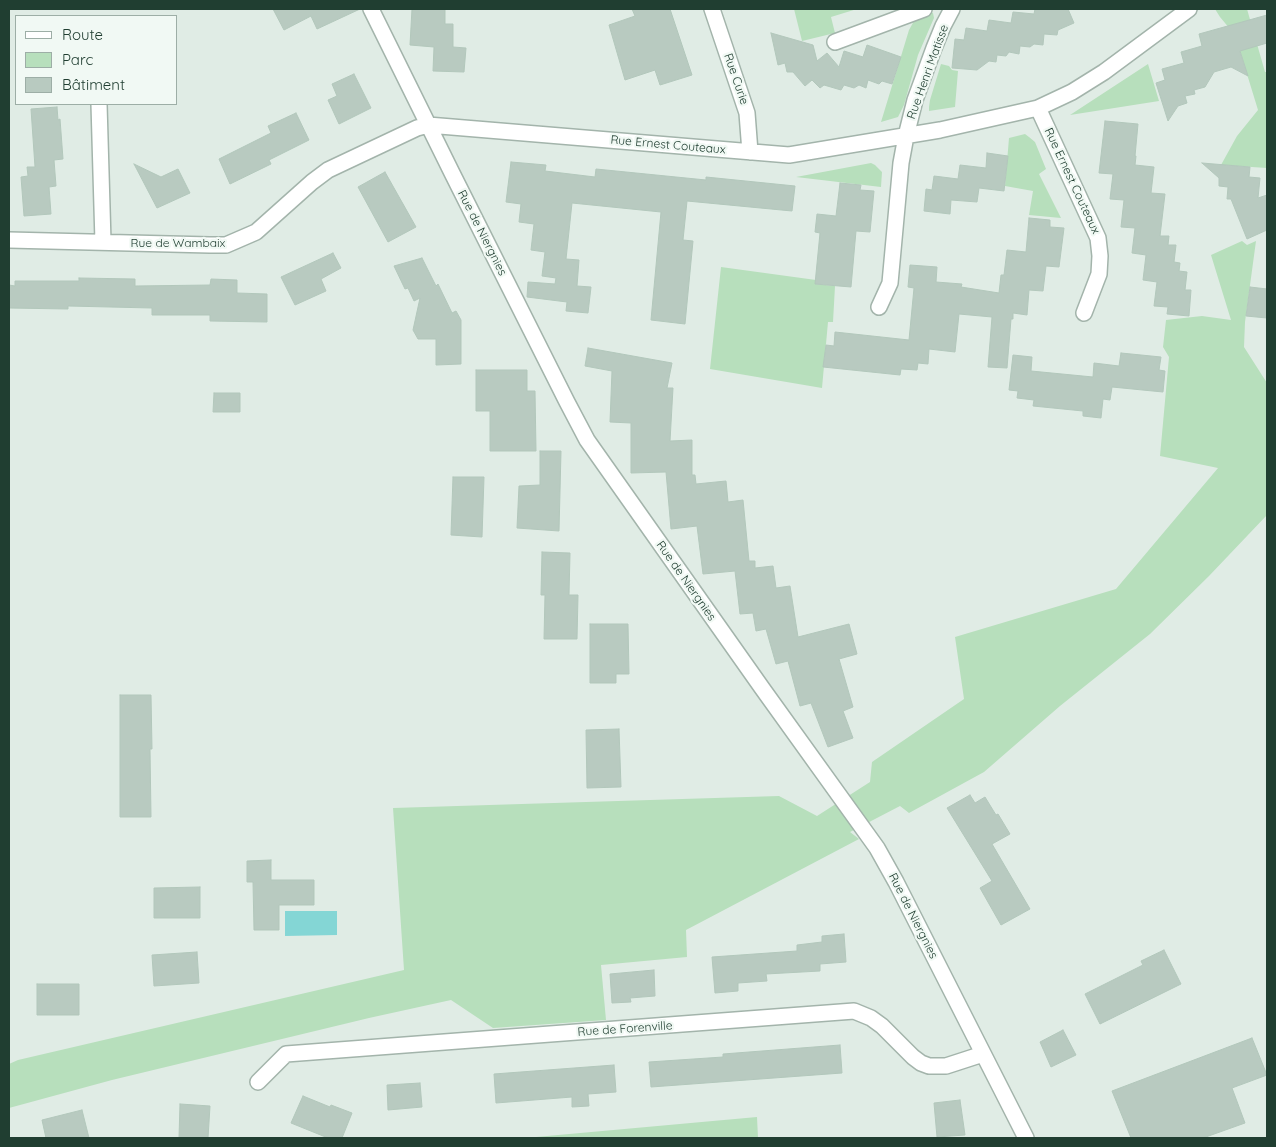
<!DOCTYPE html>
<meta charset="utf-8">
<style>
body{margin:0}
#map{position:relative;width:1276px;height:1147px;overflow:hidden;background:#e0ece5;font-family:Quicksand,sans-serif}
canvas{display:block}
.frame{position:absolute;inset:0;border:10px solid #203e31;pointer-events:none}
.legend{position:absolute;left:15px;top:15px;width:162px;height:90px;box-sizing:border-box;background:#f1f9f4;border:1px solid #9daea6;margin:0;padding:6px 9px;list-style:none;font-size:15px;color:#203e31}
.legend li{display:flex;align-items:center;gap:10px;height:25px}
.legend b{width:25px;border:1px solid #9daea6}
</style>
<div id="map">
<canvas width="1276" height="1147"></canvas>
<div class="frame"></div>
<ul class="legend">
<li><b style="height:6px;background:#fff"></b>Route</li>
<li><b style="height:14px;background:#b7dfbc"></b>Parc</li>
<li><b style="height:14px;background:#b8cac0"></b>Bâtiment</li>
</ul>
</div>
<script>
const ctx = document.querySelector('canvas').getContext('2d');
ctx.lineJoin = 'round';
function fillPath(path, color) {
  ctx.fillStyle = color;
  ctx.fill(path, 'evenodd');
}
function toPath(rows) {
  const path = new Path2D();
  for (const r of rows) {
    path.moveTo(r[0], r[1]);
    for (let i = 2; i < r.length; i += 2) path.lineTo(r[i], r[i + 1]);
  }
  return path;
}
function strokePath(path, color, width, dash) {
  ctx.strokeStyle = color;
  ctx.lineWidth = width;
  ctx.lineCap = dash ? 'butt' : 'round';
  ctx.setLineDash(dash || []);
  ctx.stroke(path);
}
function drawText(font, color, halo, rows, align = 'center') {
  ctx.font = font + ' Quicksand,sans-serif';
  ctx.lineWidth = 4.5;
  ctx.setLineDash([]);
  ctx.textBaseline = 'middle';
  ctx.strokeStyle = halo;
  ctx.fillStyle = color;
  for (const [text, x, y, turn = 0] of rows) {
    ctx.save();
    ctx.translate(x, y);
    ctx.rotate((+turn || 0) * Math.PI / 180);
    ctx.textAlign = isNaN(turn) ? turn : align;
    if (halo) ctx.strokeText(text, 0, 0);
    ctx.fillText(text, 0, 0);
    ctx.restore();
  }
}
fillPath(toPath([
 [794,9,857,9,831,17,835,33,802,41],
 [1215,9,1247,9,1265,72,1267,72,1267,168,1221,165,1237,136,1258,110,1235,35,1220,17],
 [929,11,933,13,934,18,918,55,904,105,898,117,881,122,909,30,914,21,919,16],
 [941,64,949,66,952,70,958,71,955,107,929,111,929,107,930,100],
 [1148,64,1159,101,1070,115],
 [1025,134,1029,137,1035,142,1046,169,1039,174,1061,218,1029,215,1033,191,1005,186,1009,138],
 [871,163,875,165,882,172,881,187,796,177],
 [1242,241,1247,245,1256,241,1245,322,1244,347,1267,383,1267,515,1209,576,1150,634,1060,706,984,772,909,813,900,806,850,832,859,839,686,930,687,957,601,965,606,1020,493,1028,451,1000,369,1018,112,1080,9,1108,9,1064,18,1060,404,970,393,808,779,796,817,816,870,782,872,762,964,699,955,637,1116,589,1218,468,1160,456,1169,357,1163,347,1166,320,1202,316,1231,320,1211,255],
 [721,267,816,280,816,284,835,286,833,322,828,322,822,388,710,369],
 [757,1117,758,1138,525,1138]
]), '#b7dfbc');
fillPath(toPath([
 [285,911,337,911,337,935,285,936]
]), '#84d6d5');
const building = toPath([
 [273,9,360,9,317,29,311,16,284,30,273,9],
 [412,9,445,9,445,24,453,24,453,47,466,48,464,72,433,71,434,47,410,45,412,9],
 [632,9,670,9,692,75,660,85,655,70,625,80,609,25,635,16,632,9],
 [1035,9,1068,9,1074,23,1058,30,1057,35,1044,34,1043,45,1034,44,1030,47,1020,46,1019,54,1009,52,1006,56,997,55,996,62,989,61,977,70,952,68,955,39,964,40,966,28,987,31,989,20,1011,23,1013,12,1034,14,1035,9],
 [1267,15,1267,43,1240,51,1248,76,1231,67,1214,72,1205,87,1194,90,1195,94,1185,96,1187,103,1178,106,1168,121,1156,83,1165,80,1162,69,1184,63,1181,52,1202,46,1199,34,1267,15],
 [771,33,813,45,817,61,827,53,839,67,844,51,863,57,867,45,901,57,892,84,882,81,879,84,868,80,866,88,859,85,854,88,844,85,841,90,824,85,820,88,812,80,805,86,793,72,787,72,785,63,778,65,771,33],
 [354,74,371,108,339,124,328,100,337,96,332,84,354,74],
 [57,107,58,120,60,119,63,159,54,160,56,186,49,187,51,214,24,216,21,177,28,176,27,167,35,167,31,109,57,107],
 [296,113,309,140,269,160,271,164,230,184,219,159,271,133,268,126,296,113],
 [1105,121,1138,124,1135,156,1136,156,1135,165,1154,167,1151,193,1165,194,1160,236,1169,236,1168,245,1176,245,1174,262,1180,263,1179,271,1187,272,1185,290,1191,290,1189,316,1167,314,1168,307,1154,306,1157,282,1143,280,1146,255,1132,253,1135,228,1121,227,1124,200,1110,199,1113,174,1099,173,1105,121],
 [987,153,1008,156,1004,191,979,188,977,202,951,200,950,214,924,211,926,189,932,190,934,176,958,179,960,165,986,168,987,153],
 [511,162,546,165,545,171,595,177,596,169,706,180,706,177,795,186,792,211,687,201,683,240,693,241,685,324,651,320,661,212,572,203,566,259,579,260,577,286,591,287,588,313,566,311,567,302,527,297,528,282,555,284,556,278,542,276,545,252,531,250,534,224,519,222,521,204,506,202,511,162],
 [1202,163,1250,167,1249,177,1260,178,1258,198,1267,195,1267,230,1247,239,1231,199,1227,199,1228,187,1219,186,1219,178,1202,163],
 [134,164,161,177,178,169,190,193,157,208,134,164],
 [385,172,416,227,388,242,358,187,385,172],
 [840,183,861,185,860,190,874,191,870,232,856,231,851,287,815,284,820,233,815,232,817,214,836,216,840,183],
 [1029,218,1050,220,1050,227,1064,228,1059,267,1046,266,1043,291,1029,290,1027,315,1013,313,1013,319,1011,319,1007,368,988,367,992,317,959,314,955,352,929,349,928,364,918,363,917,370,901,369,900,375,823,367,826,345,834,346,835,332,909,340,914,288,908,287,910,265,937,267,936,282,962,284,961,287,999,293,1001,275,1004,275,1007,250,1026,252,1029,218],
 [333,253,341,268,321,279,326,291,295,305,281,277,333,253],
 [422,258,436,286,438,284,452,313,456,311,461,320,461,364,436,365,436,339,418,339,413,330,420,298,414,301,408,288,405,289,394,266,422,258],
 [79,278,135,279,135,286,210,285,211,279,237,280,237,293,267,294,267,322,210,321,210,315,152,315,152,308,68,306,68,309,9,308,9,285,15,286,15,281,79,281,79,278],
 [1250,287,1267,289,1267,318,1246,316,1250,287],
 [588,348,672,363,667,388,673,388,670,441,692,440,692,475,695,475,696,484,726,481,728,502,743,500,749,561,755,561,755,568,773,566,776,588,790,586,798,637,849,624,857,654,839,659,853,707,843,711,853,738,828,747,811,703,800,706,788,661,776,664,766,629,756,631,753,613,740,614,735,571,703,574,697,526,671,529,666,472,631,473,631,423,610,422,612,371,585,366,588,348],
 [1121,353,1161,357,1159,370,1165,371,1163,392,1112,387,1110,400,1103,399,1101,418,1083,416,1083,411,1033,406,1034,400,1017,398,1018,391,1009,390,1013,355,1032,357,1031,371,1093,377,1094,363,1119,366,1121,353],
 [476,370,527,370,527,391,535,391,536,451,490,451,490,411,476,411,476,370],
 [214,393,240,393,240,412,213,412,214,393],
 [540,451,561,451,559,531,517,528,519,486,540,485,540,451],
 [453,477,484,477,482,537,451,535,453,477],
 [542,552,570,553,569,595,578,595,577,639,544,639,545,595,541,595,542,552],
 [590,624,628,624,629,674,616,674,616,683,590,683,590,624],
 [120,695,151,695,152,749,150,749,151,817,120,817,120,695],
 [619,729,621,787,587,788,586,730,619,729],
 [970,795,975,803,985,797,996,815,998,814,1010,834,992,844,1030,909,1001,925,980,888,992,881,947,808,970,795],
 [271,860,271,880,314,880,314,905,279,905,279,930,254,930,253,882,247,882,247,861,271,860],
 [200,887,200,918,154,918,154,888,200,887],
 [844,934,846,962,820,964,820,971,766,974,767,981,738,983,738,991,715,993,712,957,797,951,797,945,822,942,822,936,844,934],
 [1164,950,1181,984,1100,1024,1085,994,1143,965,1141,961,1164,950],
 [197,952,199,983,154,986,152,955,197,952],
 [654,970,655,996,630,998,631,1002,612,1003,610,974,654,970],
 [37,984,79,984,79,1015,37,1015,37,984],
 [1063,1030,1076,1055,1051,1067,1040,1042,1063,1030],
 [1252,1038,1267,1075,1232,1088,1245,1123,1203,1138,1131,1138,1112,1091,1252,1038],
 [840,1045,842,1073,651,1087,649,1062,723,1057,723,1054,840,1045],
 [614,1065,616,1092,588,1094,589,1106,572,1107,572,1097,496,1103,494,1074,614,1065],
 [420,1083,422,1107,388,1110,387,1085,420,1083],
 [303,1096,330,1107,331,1105,352,1113,342,1138,328,1138,291,1123,303,1096],
 [960,1100,965,1135,937,1137,934,1103,960,1100],
 [180,1104,210,1106,208,1138,179,1138,180,1104],
 [82,1110,89,1138,46,1138,42,1120,82,1110]
]);
fillPath(building, '#b8cac0');
strokePath(building, '#b2c7bb', 1);
const minor = toPath([
 [371,9,452,173,567,402,587,440,762,688,877,848,896,882,1026,1138],
 [712,9,747,113,750,152],
 [835,42,924,9],
 [99,104,103,242],
 [1038,108,1098,238,1100,256,1099,274,1084,313],
 [9,240,210,245,226,245,256,232,312,182,328,170,417,128,428,125,789,155,940,130,1038,108,1072,92,1104,72,1189,9],
 [879,307,890,283,901,163,906,136,915,100,934,48,943,26,952,9],
 [258,1082,286,1054,854,1011,871,1018,882,1026,913,1057,921,1063,929,1066,946,1066,983,1054]
]);
strokePath(minor, '#a3b4ab', 18);
strokePath(minor, '#fff', 15);
drawText('12px', '#203e31', '#f1f9f4', [
 ["Rue Henri Matisse",928,72,-70],
 ["Rue Curie",736,79,71],
 ["Rue Ernest Couteaux",668,145,5],
 ["Rue Ernest Couteaux",1072,181,65],
 ["Rue de Niergnies",482,233,63],
 ["Rue de Wambaix",178,243],
 ["Rue de Niergnies",686,581,55],
 ["Rue de Niergnies",913,916,63],
 ["Rue de Forenville",625,1029,-4]
]);
</script>
